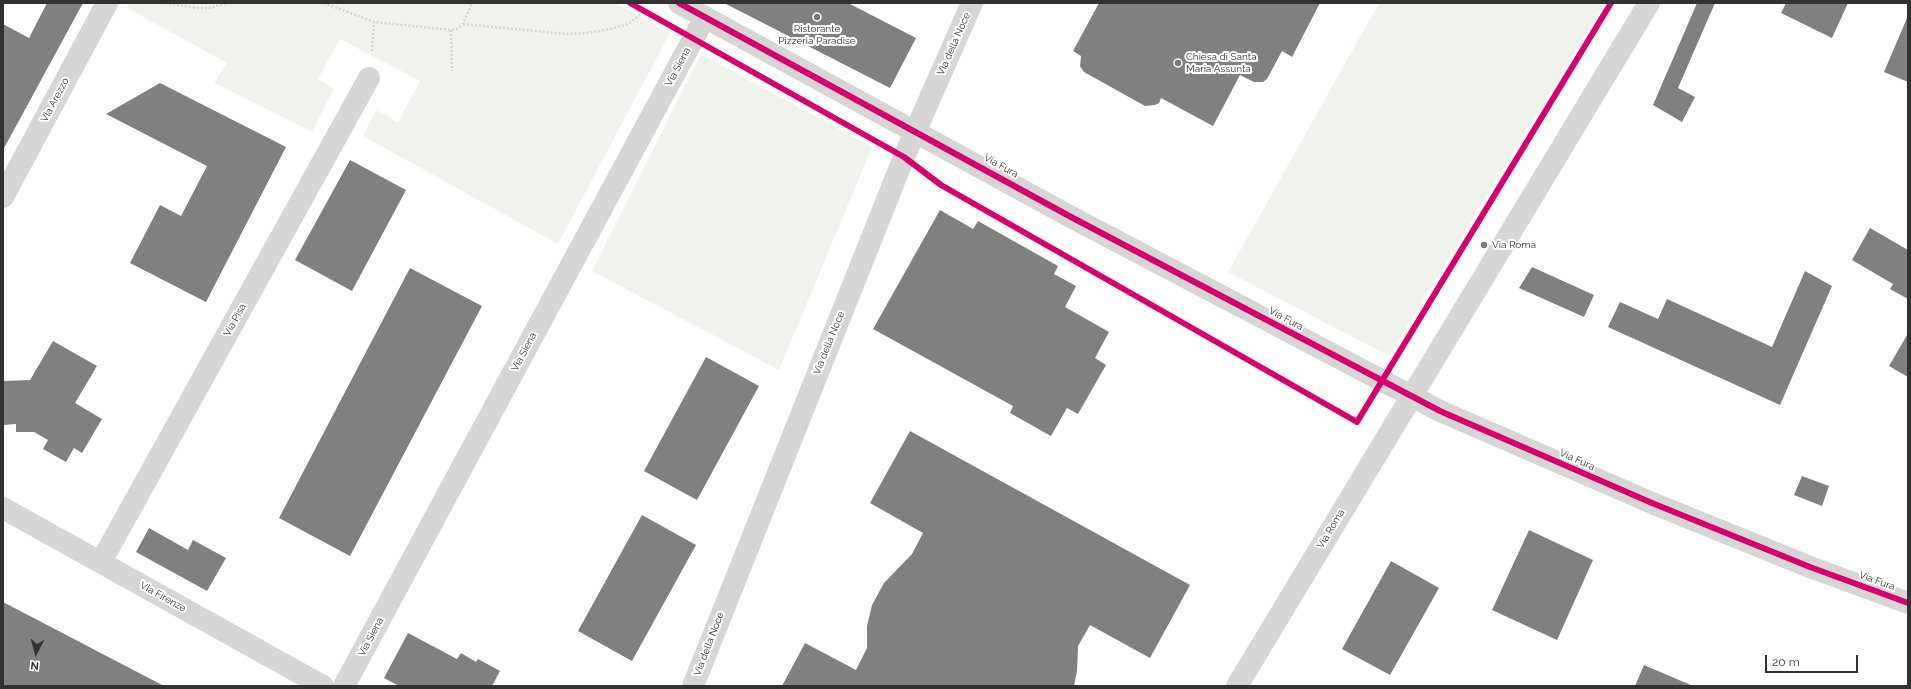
<!DOCTYPE html>
<style>
body{margin:0}
#map{position:relative;width:1911px;height:689px;overflow:hidden;background:#fff;font-family:Raleway,sans-serif}
canvas{display:block}
.frame{position:absolute;inset:0;border:4px solid #323232;pointer-events:none}
.north{position:absolute;left:16px;top:633px;width:40px;height:40px;-webkit-text-stroke:3px #fff;paint-order:stroke;rotate:186deg;font-size:11px;font-weight:700;line-height:16px;text-align:center;color:#323232}
.north::after{content:'';display:block;margin:auto;width:14px;height:18px;background:#323232;clip-path:polygon(50% 0,100% 100%,50% 72%,0 100%)}
.scale{position:absolute;left:1765px;top:655px;width:93px;height:18px;box-sizing:border-box;border:2px solid #323232;border-top:0;padding-left:5px;font-size:12px;line-height:14px;white-space:nowrap;color:#323232;-webkit-text-stroke:3px #fff;paint-order:stroke}
</style>
<div id="map">
<canvas width="1911" height="689"></canvas>
<div class="frame"></div>
<div class="north">N</div>
<div class="scale">20 m</div>
</div>
<script>
const ctx = document.querySelector('canvas').getContext('2d');
ctx.lineJoin = 'round';
function fillPath(path, color) {
  ctx.fillStyle = color;
  ctx.fill(path, 'evenodd');
}
function toPath(rows) {
  const path = new Path2D();
  for (const r of rows) {
    path.moveTo(r[0], r[1]);
    for (let i = 2; i < r.length; i += 2) path.lineTo(r[i], r[i + 1]);
  }
  return path;
}
function strokePath(path, color, width, dash) {
  ctx.strokeStyle = color;
  ctx.lineWidth = width;
  ctx.lineCap = dash ? 'butt' : 'round';
  ctx.setLineDash(dash || []);
  ctx.stroke(path);
}
function drawText(font, color, halo, rows, align = 'center') {
  ctx.font = font + ' Raleway,sans-serif';
  ctx.lineWidth = 4;
  ctx.setLineDash([]);
  ctx.textBaseline = 'middle';
  ctx.strokeStyle = halo;
  ctx.fillStyle = color;
  for (const [text, x, y, turn = 0] of rows) {
    ctx.save();
    ctx.translate(x, y);
    ctx.rotate((+turn || 0) * Math.PI / 180);
    ctx.textAlign = isNaN(turn) ? turn : align;
    if (halo) ctx.strokeText(text, 0, 0);
    ctx.fillText(text, 0, 0);
    ctx.restore();
  }
}
fillPath(toPath([
 [129,3,615,3,670,33,558,244,363,136,376,110,398,122,420,81,340,39,318,79,334,89,312,132,214,83,227,63,127,8],
 [1379,3,1605,3,1389,356,1228,272],
 [701,54,872,147,779,370,592,271]
]), '#f0f3ed');
fillPath(toPath([
 [47,3,83,3,3,150,3,24,29,38],
 [724,3,848,3,916,38,890,88],
 [1099,3,1320,3,1292,57,1282,51,1267,79,1263,82,1254,82,1240,75,1213,126,1161,98,1159,103,1155,105,1145,106,1084,72,1080,66,1081,56,1073,51],
 [1697,3,1715,3,1678,88,1695,97,1682,122,1653,105],
 [1786,3,1848,3,1832,38,1781,13],
 [1907,18,1908,19,1908,82,1884,72],
 [160,83,286,147,206,302,130,263,160,205,181,216,207,166,106,114],
 [350,160,406,190,352,291,295,260],
 [940,210,973,229,978,221,1058,266,1054,274,1076,286,1065,307,1109,332,1095,358,1106,365,1078,414,1067,408,1051,436,1010,413,1013,406,873,329],
 [1870,228,1908,250,1908,299,1890,289,1893,284,1852,260],
 [1532,267,1594,295,1584,317,1519,288],
 [410,268,482,306,350,556,279,518],
 [1805,271,1832,286,1780,405,1608,327,1620,302,1658,319,1667,299,1772,347],
 [1907,335,1908,336,1908,377,1889,366],
 [53,341,97,366,75,403,102,419,82,453,74,448,66,462,43,449,48,440,34,432,16,432,16,424,3,425,3,381,30,380],
 [706,357,759,386,697,500,644,471],
 [910,431,1190,585,1150,658,1090,625,1078,646,1077,671,1074,686,782,686,805,643,856,670,867,648,867,626,872,605,884,583,912,554,923,533,870,503],
 [1802,476,1829,486,1822,506,1794,495],
 [642,515,696,545,632,661,578,631],
 [149,528,188,550,193,540,226,558,207,591,136,552],
 [1529,530,1593,560,1557,640,1492,610],
 [1391,561,1439,588,1390,675,1342,649],
 [3,602,164,686,3,686],
 [408,633,457,659,461,653,476,662,478,659,500,671,492,686,399,686,384,678],
 [1644,665,1693,686,1635,686]
]), '#808080');
strokePath(toPath([
 [165,3,196,8,210,8,227,3],
 [324,3,374,22,451,30,457,29,463,24,472,3],
 [463,24,566,34,587,33,610,29,628,24,645,11],
 [451,30,452,71],
 [372,51,374,22]
]), '#d4d4d4', 2.5, [2, 2]);
strokePath(toPath([
 [679,3,1071,217,1440,411,1652,503,1810,567,1908,603],
 [3,197,107,3],
 [3,508,323,686],
 [101,562,369,78],
 [344,686,705,17],
 [693,686,904,157,972,3],
 [1237,686,1649,3]
]), '#d6d6d6', 22);
strokePath(toPath([
 [630,3,904,157,941,185,1357,422,1611,3],
 [679,3,1071,217,1440,411,1652,503,1810,567,1908,603]
]), '#d6006c', 6);
for (const [x, y, r, color] of [
 [817,17,4,"#7a7a7a"],
 [1178,63,4,"#7a7a7a"],
 [1484,245,4,"#7a7a7a"]
]) {
  const dot = new Path2D();
  dot.arc(x, y, r, 0, 2 * Math.PI);
  ctx.fillStyle = color;
  ctx.fill(dot);
  strokePath(dot, '#fff', 1.5);
}
drawText('10px', '#323232', '#fff', [
 ["Ristorante",817,29,"center"],
 ["Pizzeria Paradise",817,41,"center"],
 ["Chiesa di Santa",1186,57],
 ["Maria Assunta",1186,69],
 ["Via Roma",1492,245]
], 'left');
drawText('10px', '#323232', '#fff', [
 ["Via della Noce",954,44,-66],
 ["Via Siena",678,67,-62],
 ["Via Arezzo",55,100,-62],
 ["Via Fura",1001,166,29],
 ["Via Fura",1286,319,28],
 ["Via Pisa",235,320,-61],
 ["Via della Noce",829,343,-68],
 ["Via Siena",524,352,-62],
 ["Via Fura",1577,460,24],
 ["Via Roma",1331,529,-59],
 ["Via Fura",1877,581,20],
 ["Via Firenze",163,597,29],
 ["Via Siena",371,637,-62],
 ["Via della Noce",709,644,-69]
]);
</script>
